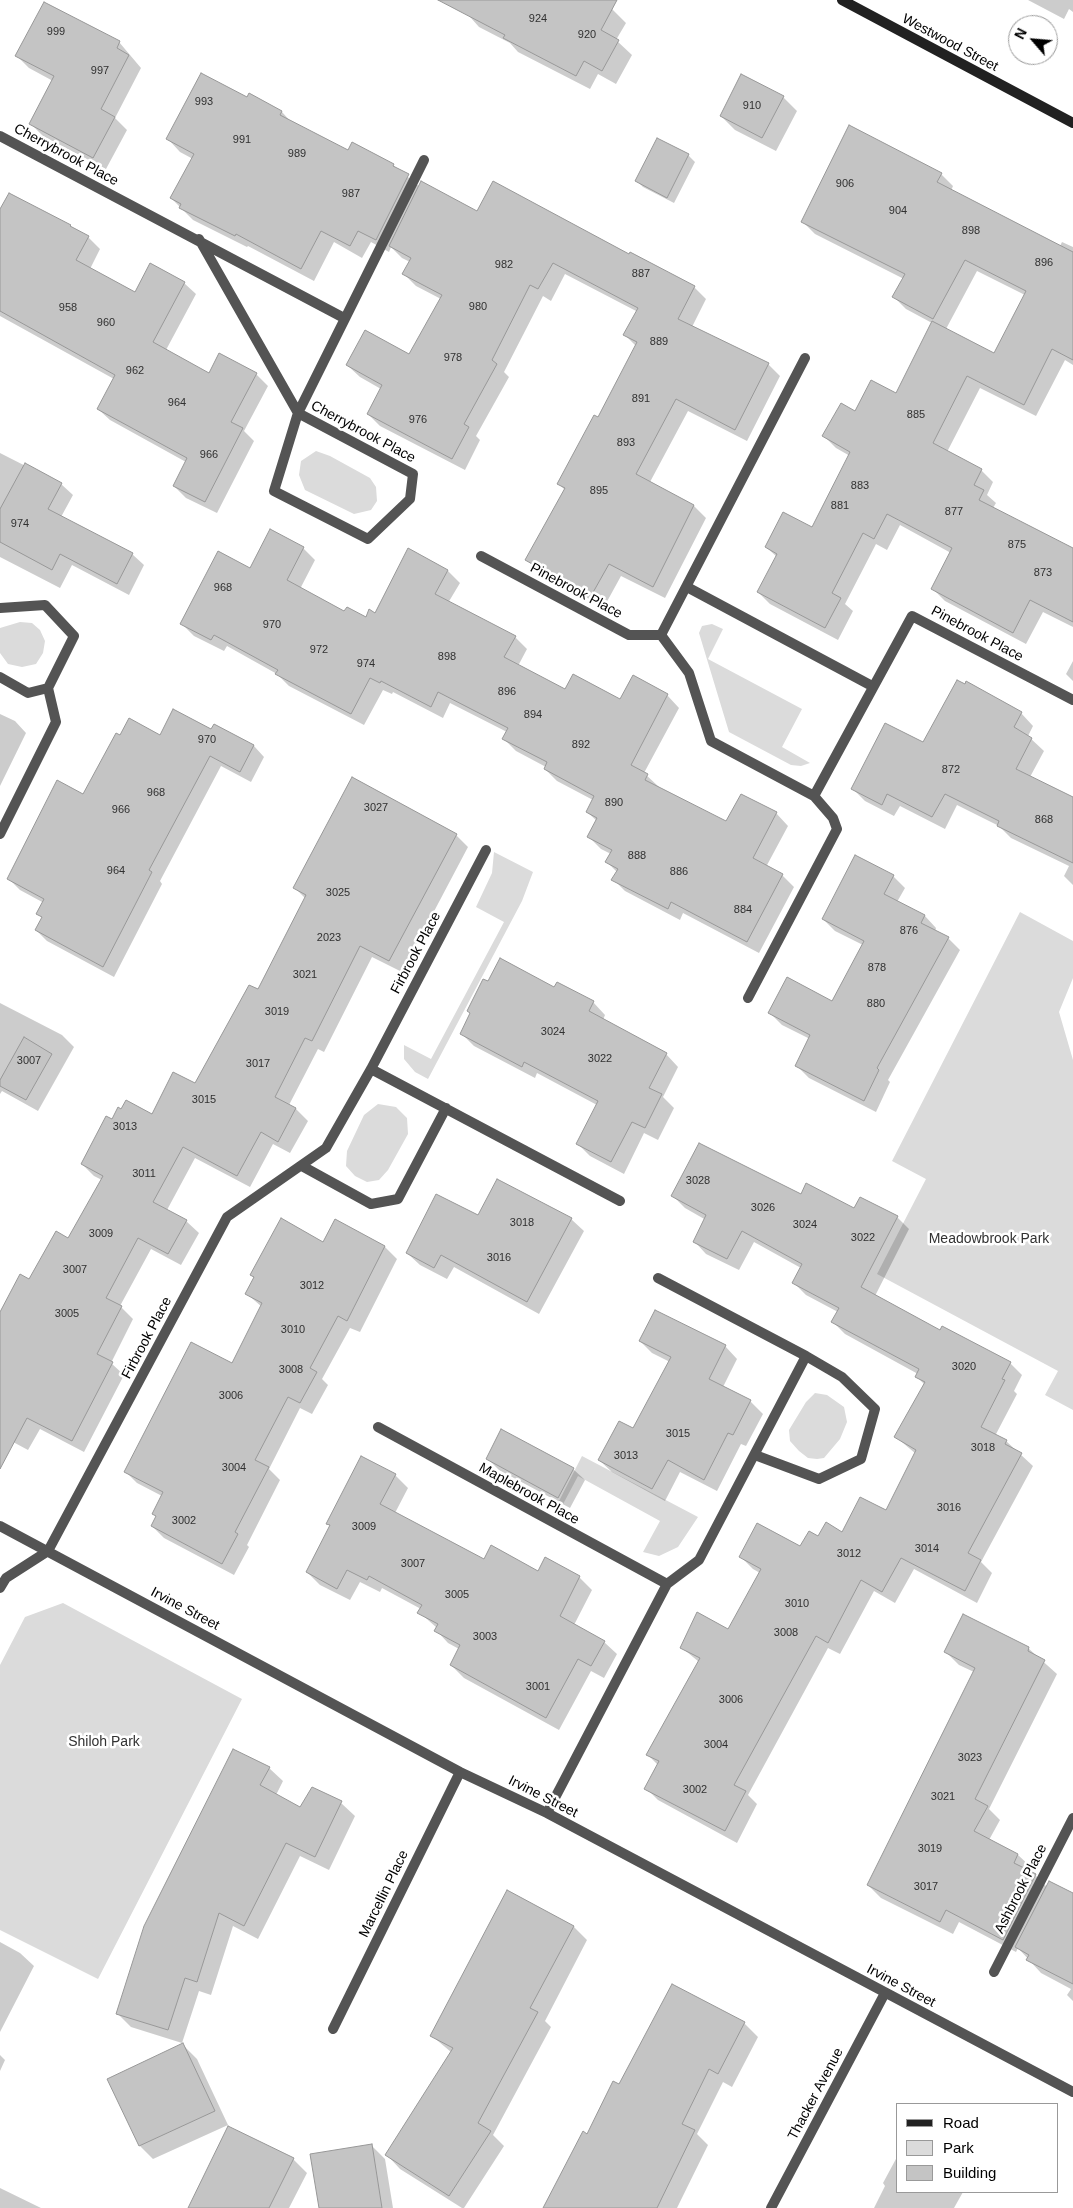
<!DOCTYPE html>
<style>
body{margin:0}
#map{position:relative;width:1073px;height:2208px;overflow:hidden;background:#fff;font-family:Helvetica,sans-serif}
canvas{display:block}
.legend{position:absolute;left:896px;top:2103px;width:162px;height:90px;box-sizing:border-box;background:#fff;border:1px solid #999;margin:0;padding:6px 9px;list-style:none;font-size:15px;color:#000}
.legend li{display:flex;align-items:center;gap:10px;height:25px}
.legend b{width:25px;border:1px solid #999}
.north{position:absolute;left:1008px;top:15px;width:50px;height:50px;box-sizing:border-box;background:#fff;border:1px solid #999;border-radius:50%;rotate:297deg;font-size:14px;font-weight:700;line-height:20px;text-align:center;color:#000}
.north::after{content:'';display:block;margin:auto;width:18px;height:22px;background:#000;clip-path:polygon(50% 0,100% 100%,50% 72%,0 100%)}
</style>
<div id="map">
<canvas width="1073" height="2208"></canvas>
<ul class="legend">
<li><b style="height:6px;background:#212121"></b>Road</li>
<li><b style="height:14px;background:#dbdbdb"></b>Park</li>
<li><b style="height:14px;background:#c4c4c4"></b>Building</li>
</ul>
<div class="north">N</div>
</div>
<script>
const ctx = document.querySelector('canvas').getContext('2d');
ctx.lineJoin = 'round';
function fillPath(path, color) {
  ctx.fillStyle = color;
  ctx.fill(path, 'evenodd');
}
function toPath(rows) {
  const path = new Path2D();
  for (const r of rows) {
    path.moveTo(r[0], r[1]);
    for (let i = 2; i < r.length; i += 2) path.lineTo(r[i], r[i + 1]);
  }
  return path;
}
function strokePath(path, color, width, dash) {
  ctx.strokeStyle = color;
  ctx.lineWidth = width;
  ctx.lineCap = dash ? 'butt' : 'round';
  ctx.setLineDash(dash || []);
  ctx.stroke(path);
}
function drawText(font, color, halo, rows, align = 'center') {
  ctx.font = font + ' Helvetica,sans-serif';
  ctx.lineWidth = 5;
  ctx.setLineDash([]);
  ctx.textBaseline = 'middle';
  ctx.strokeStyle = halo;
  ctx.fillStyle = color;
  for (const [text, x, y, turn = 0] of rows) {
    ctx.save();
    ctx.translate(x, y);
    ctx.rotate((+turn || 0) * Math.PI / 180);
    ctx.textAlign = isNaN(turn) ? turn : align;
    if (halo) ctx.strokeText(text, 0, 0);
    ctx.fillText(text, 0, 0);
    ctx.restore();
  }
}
fillPath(toPath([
 [316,451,330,456,370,478,376,487,377,501,371,510,354,514,305,490,299,475,301,461],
 [20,622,32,623,40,630,45,641,43,653,36,664,22,667,8,664,0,653,0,628],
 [712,624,723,629,708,659,802,709,782,747,810,763,801,766,791,765,729,732,699,633,702,626],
 [494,852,533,872,522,901,428,1079,415,1072,404,1059,404,1045,431,1059,504,922,476,907,492,873],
 [1020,912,1073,941,1073,978,1059,1012,1073,1060,1073,1410,1045,1395,1058,1371,877,1274,926,1179,892,1161],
 [378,1104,396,1107,407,1118,408,1134,388,1170,379,1180,367,1182,355,1176,346,1166,347,1151,364,1115],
 [815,1393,827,1395,844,1407,847,1422,840,1439,824,1458,817,1459,808,1458,799,1451,790,1441,789,1430,806,1402],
 [582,1456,698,1517,678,1547,659,1556,643,1552,660,1521,578,1476,561,1508,557,1505],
 [63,1603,242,1699,98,1979,0,1930,0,1665,25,1617]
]), '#dbdbdb');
fillPath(toPath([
 [455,0,595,0,612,9,626,23,616,40,632,55,616,84,598,74,590,89,518,52,510,43,479,27],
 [1028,0,1073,0,1073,12,1069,9,1064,19],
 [119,42,141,68,115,118,127,130,106,169,43,136,31,124,53,81,29,68,17,56],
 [249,95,282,112,292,123,349,152,393,165,420,187,477,213,629,255,694,287,706,299,692,327,768,364,780,376,747,441,688,411,650,482,694,506,706,518,665,598,621,576,604,607,539,572,527,560,565,490,559,484,598,418,636,346,625,335,638,312,565,274,551,301,543,296,504,372,509,377,476,436,480,440,465,470,380,426,368,414,381,389,360,377,347,365,409,355,441,299,416,286,403,273,410,262,402,258,391,247,389,252,371,242,362,258,334,242,314,281,248,246,247,247,193,220,171,198,193,159,180,152,168,139,247,98],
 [783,97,797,111,776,151,735,130,721,116],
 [658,140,689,156,695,162,674,203,643,187,636,180],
 [941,174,953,186,951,191,1060,246,1062,242,1073,247,1073,365,1065,360,1036,416,980,388,947,452,981,470,993,482,987,495,996,503,993,508,1073,549,1073,627,1043,612,1026,644,945,601,933,589,951,553,900,525,887,550,876,544,845,604,853,611,838,640,770,604,758,592,777,557,766,547,812,529,850,456,836,448,824,436,856,412,896,395,932,323,906,309,894,297,904,279,815,234,802,221],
 [977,271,1025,295,995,354,946,329],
 [0,212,70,226,88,237,100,249,90,269,135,293,184,283,196,294,166,350,209,374,256,374,268,386,244,431,254,441,217,513,186,498,174,486,186,462,110,420,98,409,114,379,0,316],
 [0,453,61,484,73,495,61,517,132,554,144,565,129,595,72,565,60,588,0,557],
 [303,548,315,560,300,589,345,613,367,619,448,571,460,583,448,603,515,637,527,649,518,666,566,691,621,701,633,677,667,695,679,708,644,773,659,787,658,789,726,823,776,813,788,826,766,867,782,875,794,887,759,953,683,913,680,920,625,891,613,879,617,872,607,862,611,854,601,849,589,837,597,821,587,812,593,800,557,781,545,769,546,767,516,751,504,739,507,732,450,703,443,718,393,692,392,694,383,690,364,725,289,686,277,674,227,646,224,651,194,636,182,624,250,569],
 [1073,661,1073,681,1066,674],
 [1021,713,1033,726,1028,736,1044,751,1030,777,1073,798,1073,885,1064,876,1069,866,1011,838,999,826,957,805,945,829,900,806,894,816,865,801,853,789,923,744],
 [0,714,15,721,26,733,0,786],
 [214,726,254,746,264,757,251,782,221,766,160,881,162,884,114,977,47,941,36,930,43,918,38,914,44,903,20,890,9,879,83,795,161,737,212,731],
 [456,835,468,847,402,972,372,957,324,1052,318,1049,289,1105,296,1109,308,1121,290,1153,273,1144,250,1187,195,1158,167,1210,186,1221,199,1233,181,1265,151,1249,120,1306,133,1319,111,1363,124,1375,84,1452,40,1429,28,1450,0,1435,0,1315,69,1240,102,1180,94,1176,82,1164,112,1121,122,1110,152,1115,195,1085,258,991,305,898,295,888],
 [893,876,905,888,897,902,925,916,936,928,935,932,948,938,960,950,888,1080,890,1082,876,1112,809,1078,797,1066,810,1039,782,1025,770,1013,833,1003,863,945,835,931,823,919],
 [555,989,593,1002,605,1015,603,1020,666,1054,678,1067,663,1097,674,1108,658,1140,644,1133,624,1174,590,1156,577,1143,597,1105,537,1073,535,1078,474,1046,461,1033],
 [0,1003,62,1035,74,1047,38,1111,2,1091,0,1094],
 [801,1195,855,1209,897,1217,909,1229,875,1296,941,1331,1010,1363,1022,1375,1014,1391,1017,1394,995,1436,1006,1441,1033,1466,981,1562,992,1573,977,1603,914,1569,895,1603,874,1591,840,1654,828,1648,748,1795,757,1804,737,1843,658,1800,646,1788,658,1765,647,1754,699,1662,681,1647,729,1631,760,1573,753,1569,741,1557,801,1547,818,1538,843,1533,886,1511,916,1454,896,1437,924,1384,916,1376,918,1374,845,1334,833,1322,838,1312,806,1295,794,1283,801,1268,754,1242,739,1270,706,1254,694,1241,706,1220,685,1208,673,1196],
 [479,1217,571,1219,584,1231,539,1314,454,1267,447,1279,420,1265,407,1253],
 [336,1221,385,1247,397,1259,360,1332,350,1328,322,1379,328,1385,312,1414,300,1408,269,1469,280,1480,247,1545,249,1547,234,1575,164,1538,152,1526,157,1517,162,1496,137,1483,125,1471,232,1364,262,1307,247,1294,254,1278,251,1275,324,1244],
 [640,1341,725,1346,737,1359,723,1387,751,1402,763,1414,746,1446,741,1444,717,1491,680,1472,665,1501,612,1472,599,1460,633,1430,670,1362,652,1353],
 [488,1459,573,1469,585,1480,570,1508,499,1470],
 [395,1475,408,1488,395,1513,484,1561,538,1573,579,1577,592,1590,574,1625,604,1642,617,1654,604,1678,591,1671,559,1730,464,1678,451,1665,459,1649,448,1643,436,1630,437,1628,419,1612,421,1609,382,1588,380,1592,360,1582,350,1600,320,1585,307,1572,330,1526,328,1523],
 [1028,1648,1057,1674,989,1809,1000,1820,989,1840,1018,1855,1031,1867,1028,1872,1036,1876,1047,1887,1073,1895,1073,2001,1067,1995,1071,1989,1041,1973,1018,1948,1016,1952,959,1922,953,1934,881,1898,868,1885,974,1672,959,1665,946,1652],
 [269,1768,283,1781,276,1795,301,1809,341,1803,355,1816,329,1870,300,1856,258,1939,233,1926,211,1995,199,1991,182,2043,131,2027,118,2014],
 [574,1927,587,1940,545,2021,551,2027,493,2135,504,2146,464,2208,462,2208,400,2169,387,2155,451,2052,432,2036],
 [0,1942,20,1953,34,1966,0,2032],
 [744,2023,758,2037,732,2087,723,2082,697,2134,708,2145,677,2208,557,2208,588,2135,619,2085],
 [183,2045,197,2059,228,2125,153,2159,140,2146],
 [0,2055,5,2060,0,2071],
 [371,2145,385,2159,393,2208,320,2208],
 [897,2157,897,2192,963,2192,954,2208,874,2208,885,2186,883,2183],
 [293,2159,307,2173,289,2208,200,2208],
 [0,2188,41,2208,0,2208]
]), '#0003');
const building = toPath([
 [438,0,617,0,601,30,619,40,602,71,584,61,576,76,503,38,505,35,438,0],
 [44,2,120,41,117,48,129,55,101,109,115,117,93,158,29,124,54,76,15,56,44,2],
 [201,73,247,97,249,93,282,111,280,115,348,150,352,142,394,164,393,166,409,174,376,240,358,231,350,246,321,231,301,269,236,234,235,236,179,208,181,204,170,198,194,154,166,139,201,73],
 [741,74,784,96,762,138,720,116,741,74],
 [849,125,942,173,937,182,1073,252,1073,360,1052,349,1024,405,967,376,933,443,982,469,974,485,984,490,979,500,1073,548,1073,622,1030,600,1013,633,931,589,952,548,887,514,874,539,863,533,832,593,841,598,825,628,757,592,777,554,765,547,783,512,812,527,850,452,822,436,841,403,855,411,871,380,896,393,932,321,994,353,1026,291,965,260,933,319,892,297,905,274,801,222,849,125],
 [657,138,689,154,667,198,635,181,657,138],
 [421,181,477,211,493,181,629,254,630,252,695,286,678,319,769,363,735,430,676,399,636,474,694,505,653,587,609,564,591,596,525,560,565,488,557,484,594,415,598,417,637,342,623,335,638,308,553,263,538,289,530,285,492,360,497,364,464,424,469,427,452,459,367,414,382,385,346,365,365,330,409,354,442,295,402,274,411,258,389,246,421,181],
 [9,193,71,225,70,226,89,236,76,260,135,292,150,263,185,282,153,342,209,373,219,353,257,373,231,422,243,428,205,502,173,486,187,458,97,409,115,375,0,311,0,209,9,193],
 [25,463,62,483,48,509,133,553,117,584,60,554,52,570,0,542,0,509,25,463],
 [270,529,304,547,287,580,344,611,347,607,366,617,369,609,375,613,408,548,448,570,435,594,516,636,504,657,565,689,573,674,620,699,633,675,668,694,631,765,648,774,645,780,726,821,741,794,777,812,753,858,783,874,747,942,671,902,668,909,611,880,618,869,605,862,612,850,587,837,597,818,586,812,594,796,544,769,547,762,502,739,508,728,438,692,431,707,381,681,380,683,370,678,351,714,275,674,278,670,214,635,211,640,180,624,218,551,250,568,270,529],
 [957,680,965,684,966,681,1022,712,1014,727,1032,738,1016,769,1073,797,1073,863,997,826,999,821,945,794,932,817,887,794,882,805,851,789,885,723,923,742,957,680],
 [173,709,211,729,214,724,254,745,240,772,210,756,149,870,152,872,103,967,35,930,42,917,36,914,44,899,7,879,57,780,83,794,116,733,120,735,129,718,160,735,173,709],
 [352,777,457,834,389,961,360,946,312,1041,305,1038,275,1097,296,1108,278,1142,261,1132,237,1176,183,1147,153,1202,187,1220,168,1254,138,1238,106,1298,122,1306,97,1354,113,1362,72,1441,27,1418,0,1469,0,1312,20,1274,29,1279,56,1231,68,1238,103,1176,81,1164,106,1116,112,1119,118,1107,121,1109,126,1100,152,1114,173,1072,195,1083,249,985,258,989,306,895,293,888,352,777],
 [855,855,894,875,884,894,925,915,921,923,949,937,877,1068,879,1070,864,1101,795,1066,810,1035,768,1013,787,977,832,1001,864,941,822,919,855,855],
 [500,958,554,987,557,982,594,1001,589,1011,667,1053,649,1088,662,1094,645,1128,632,1122,611,1162,576,1144,598,1101,524,1062,522,1067,460,1034,470,1013,467,1011,483,979,488,981,500,958],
 [24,1037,52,1054,26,1100,0,1086,0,1080,24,1037],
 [699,1143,801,1194,806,1183,854,1208,860,1197,898,1216,861,1287,940,1330,942,1326,1011,1362,1002,1379,1005,1380,981,1427,1007,1440,1005,1444,1022,1453,968,1553,981,1560,965,1591,901,1558,882,1592,861,1580,828,1643,816,1636,734,1785,746,1791,725,1831,644,1789,659,1761,646,1755,700,1658,680,1648,697,1612,728,1629,761,1569,739,1557,757,1523,800,1546,809,1531,818,1536,826,1522,842,1532,860,1497,886,1510,916,1450,894,1437,925,1382,915,1377,919,1369,831,1322,839,1308,792,1283,802,1264,742,1231,727,1259,693,1242,706,1215,671,1196,699,1143],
 [497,1179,572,1218,527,1302,441,1255,434,1268,406,1253,436,1194,478,1215,497,1179],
 [281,1218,323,1242,335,1219,385,1246,347,1321,338,1316,310,1368,317,1372,300,1403,288,1397,255,1460,269,1467,235,1532,238,1534,222,1564,151,1526,156,1516,152,1514,163,1492,124,1472,191,1342,232,1363,262,1303,245,1294,254,1277,250,1275,281,1218],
 [655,1310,726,1345,709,1379,751,1400,733,1435,728,1433,704,1480,668,1460,652,1489,598,1460,619,1421,633,1428,671,1357,639,1341,655,1310],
 [501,1429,574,1468,558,1498,486,1459,501,1429],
 [361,1456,396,1474,380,1504,484,1559,491,1545,538,1571,545,1557,580,1576,560,1616,605,1641,591,1666,578,1659,546,1718,450,1665,460,1645,434,1631,438,1624,417,1613,422,1605,369,1576,367,1580,347,1570,337,1589,306,1572,330,1525,326,1524,361,1456],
 [963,1614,1029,1647,1028,1651,1045,1660,975,1799,988,1806,974,1831,1018,1854,1014,1863,1036,1874,1003,1940,946,1910,940,1922,867,1885,975,1668,944,1652,963,1614],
 [233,1749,270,1767,260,1785,300,1807,312,1787,342,1801,315,1857,286,1843,244,1926,219,1913,197,1982,185,1978,168,2030,116,2014,144,1926,233,1749],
 [1049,1881,1073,1893,1073,1984,1026,1960,1029,1955,1015,1947,1049,1881],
 [507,1890,574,1926,530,2008,538,2012,478,2123,491,2131,449,2196,385,2155,453,2048,430,2036,507,1890],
 [672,1984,745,2022,718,2074,709,2069,682,2124,695,2130,657,2208,543,2208,583,2131,587,2134,613,2081,619,2084,672,1984],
 [183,2043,215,2111,139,2146,107,2079,183,2043],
 [228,2126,294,2158,269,2208,188,2208,228,2126],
 [372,2144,382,2208,319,2208,310,2154,372,2144]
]);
fillPath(building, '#c4c4c4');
strokePath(building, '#989898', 1);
strokePath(toPath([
 [0,136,344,318],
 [199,239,298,413,413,474,410,499,368,539,274,491,298,413,424,160],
 [481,556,629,635,661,635],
 [687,587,872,686],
 [0,608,45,605,74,636,48,688,56,722,0,834],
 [661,635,689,673,711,741,814,796,833,818,837,829,748,998],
 [661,635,805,358],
 [0,677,28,693,48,688],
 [814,796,912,616,1073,700],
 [371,1069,620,1201],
 [302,1166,371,1204,398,1199,446,1108],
 [378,1427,667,1584],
 [755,1455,819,1479,861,1459,875,1409,842,1377,806,1356],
 [0,1526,460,1772,547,1813,1073,2092],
 [48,1551,227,1217,326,1148,371,1069,486,850],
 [0,1588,6,1578,48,1551],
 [547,1813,667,1584,699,1560,806,1356,658,1278],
 [994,1972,1073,1818],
 [333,2029,460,1772],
 [771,2208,885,1993]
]), '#545454', 10);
strokePath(toPath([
 [842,0,1073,123]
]), '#212121', 10);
drawText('11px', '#313131', null, [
 ["924",538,19],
 ["999",56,32],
 ["920",587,35],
 ["997",100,71],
 ["993",204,102],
 ["910",752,106],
 ["991",242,140],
 ["989",297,154],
 ["906",845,184],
 ["987",351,194],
 ["904",898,211],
 ["898",971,231],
 ["896",1044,263],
 ["982",504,265],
 ["887",641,274],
 ["980",478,307],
 ["958",68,308],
 ["960",106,323],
 ["889",659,342],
 ["978",453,358],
 ["962",135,371],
 ["891",641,399],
 ["964",177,403],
 ["885",916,415],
 ["976",418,420],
 ["893",626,443],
 ["966",209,455],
 ["883",860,486],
 ["895",599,491],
 ["881",840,506],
 ["877",954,512],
 ["974",20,524],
 ["875",1017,545],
 ["873",1043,573],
 ["968",223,588],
 ["970",272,625],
 ["972",319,650],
 ["898",447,657],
 ["974",366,664],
 ["896",507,692],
 ["894",533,715],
 ["970",207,740],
 ["892",581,745],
 ["872",951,770],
 ["968",156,793],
 ["890",614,803],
 ["3027",376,808],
 ["966",121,810],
 ["868",1044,820],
 ["888",637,856],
 ["964",116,871],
 ["886",679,872],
 ["3025",338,893],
 ["884",743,910],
 ["876",909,931],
 ["2023",329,938],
 ["878",877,968],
 ["3021",305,975],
 ["880",876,1004],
 ["3019",277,1012],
 ["3024",553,1032],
 ["3022",600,1059],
 ["3007",29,1061],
 ["3017",258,1064],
 ["3015",204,1100],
 ["3013",125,1127],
 ["3011",144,1174],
 ["3028",698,1181],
 ["3026",763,1208],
 ["3018",522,1223],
 ["3024",805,1225],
 ["3009",101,1234],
 ["3022",863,1238],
 ["3016",499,1258],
 ["3007",75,1270],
 ["3012",312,1286],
 ["3005",67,1314],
 ["3010",293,1330],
 ["3020",964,1367],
 ["3008",291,1370],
 ["3006",231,1396],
 ["3015",678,1434],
 ["3018",983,1448],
 ["3013",626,1456],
 ["3004",234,1468],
 ["3016",949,1508],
 ["3002",184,1521],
 ["3009",364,1527],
 ["3014",927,1549],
 ["3012",849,1554],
 ["3007",413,1564],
 ["3005",457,1595],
 ["3010",797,1604],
 ["3008",786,1633],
 ["3003",485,1637],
 ["3001",538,1687],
 ["3006",731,1700],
 ["3004",716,1745],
 ["3023",970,1758],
 ["3002",695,1790],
 ["3021",943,1797],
 ["3019",930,1849],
 ["3017",926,1887]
]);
drawText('14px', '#000', '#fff', [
 ["Westwood Street",950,43,28],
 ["Cherrybrook Place",66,155,28],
 ["Cherrybrook Place",363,432,28],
 ["Pinebrook Place",576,591,28],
 ["Pinebrook Place",977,634,28],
 ["Firbrook Place",416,953,-62],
 ["Firbrook Place",147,1338,-62],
 ["Maplebrook Place",529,1494,29],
 ["Irvine Street",185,1609,28],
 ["Irvine Street",543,1797,27],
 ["Ashbrook Place",1021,1889,-63],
 ["Marcellin Place",384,1894,-64],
 ["Irvine Street",901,1986,28],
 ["Thacker Avenue",816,2094,-62]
]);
drawText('14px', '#323232', '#fff', [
 ["Meadowbrook Park",989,1239],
 ["Shiloh Park",104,1742]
]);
</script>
